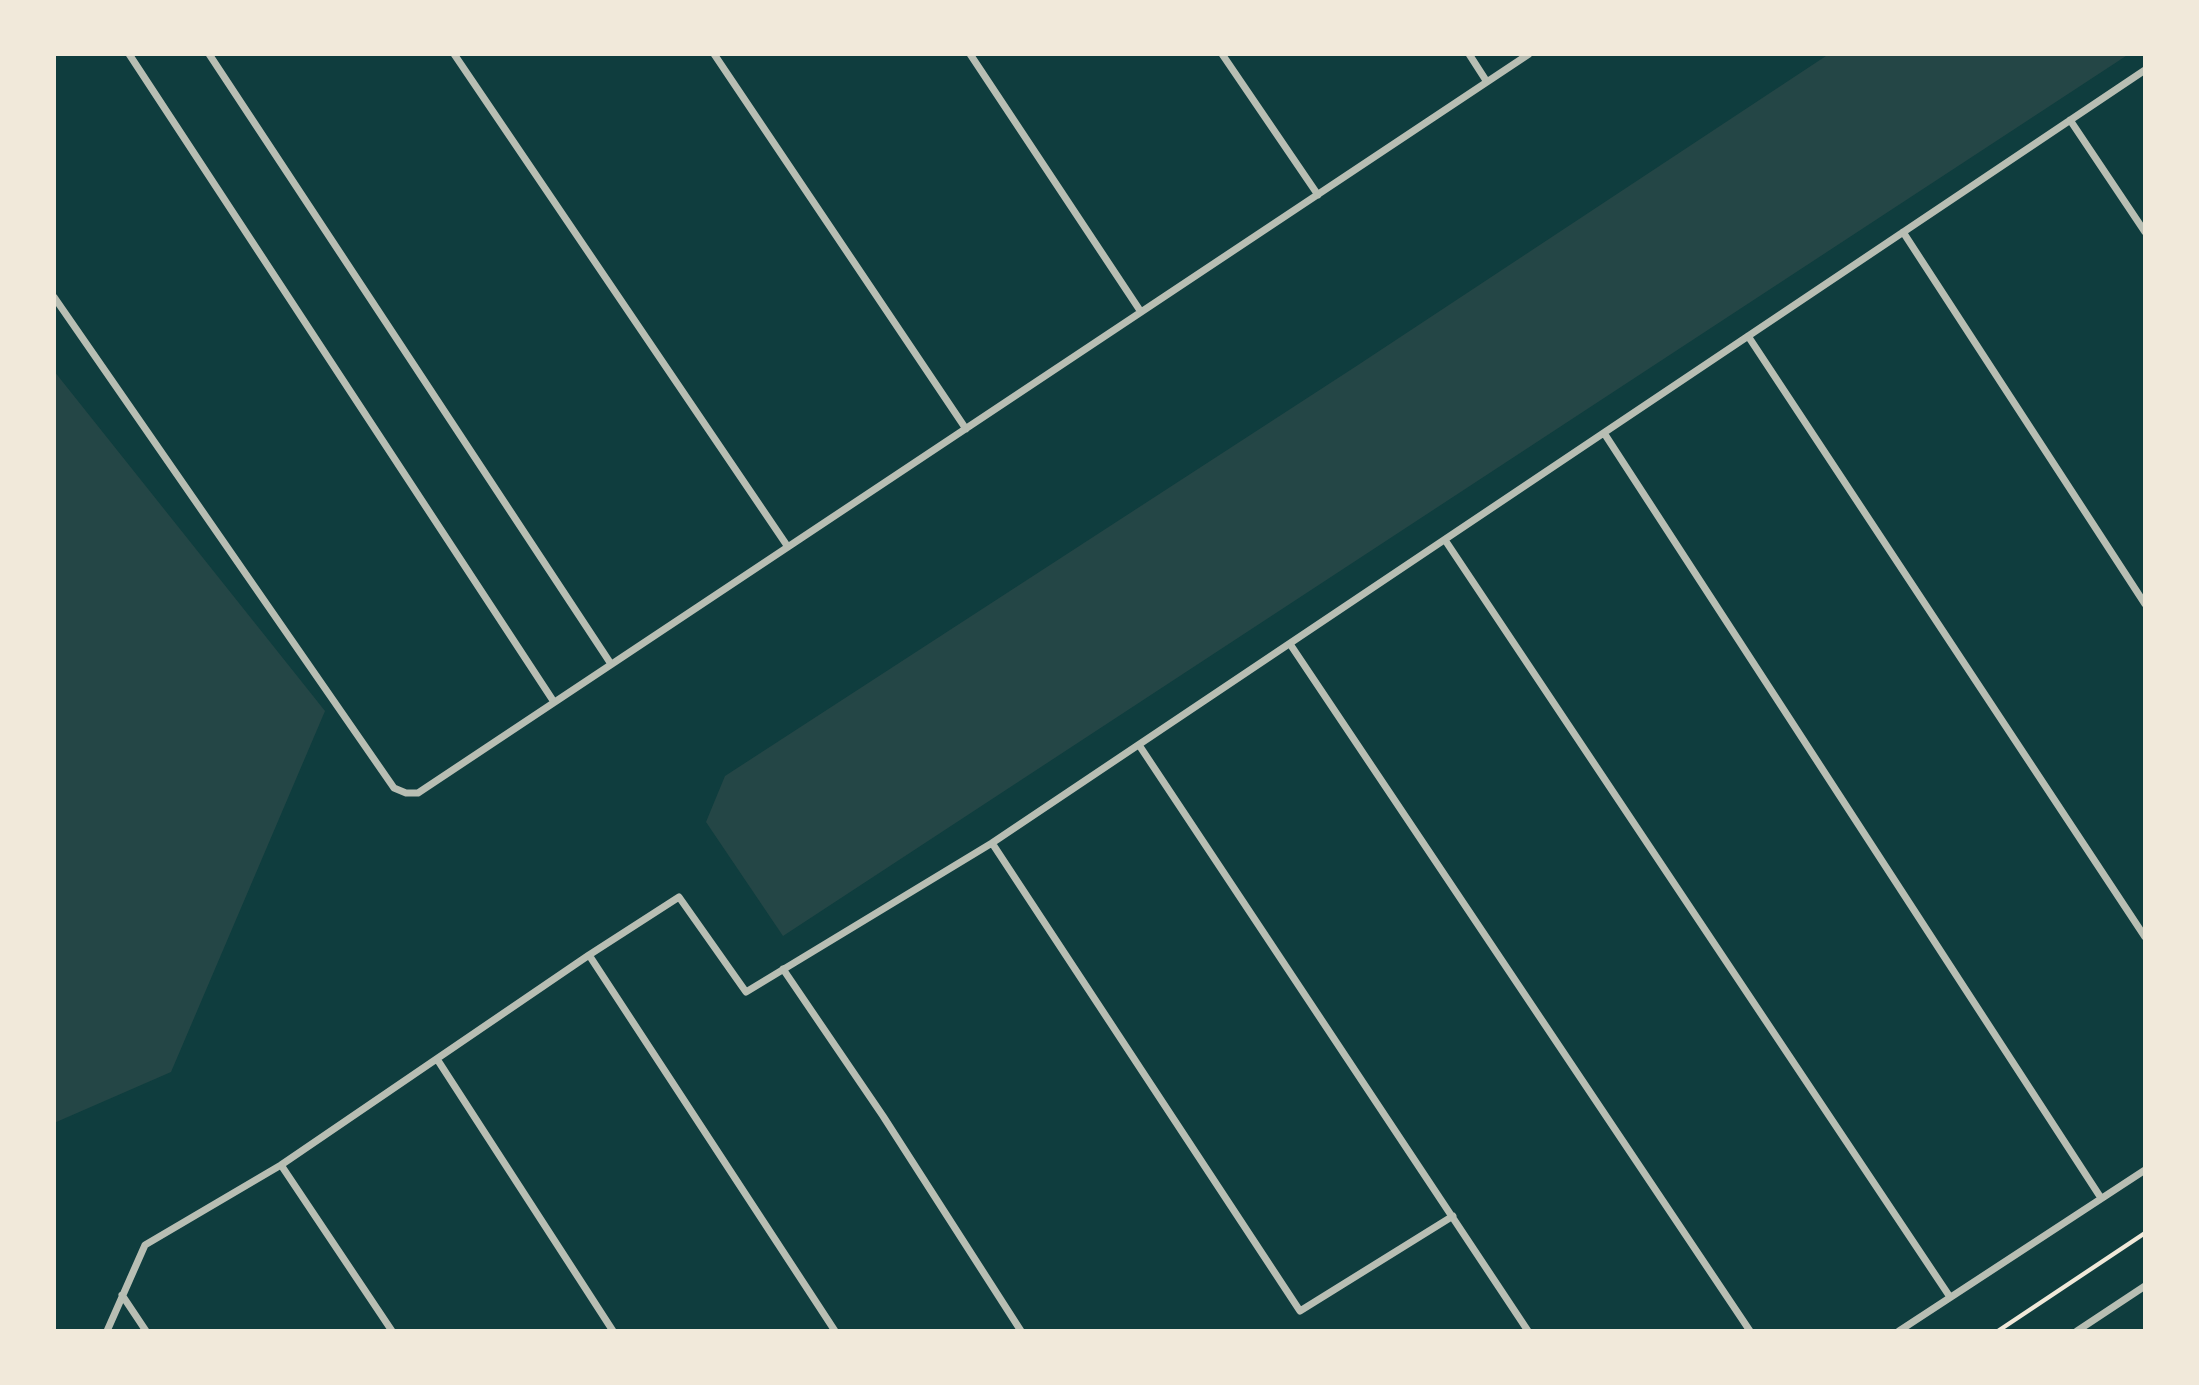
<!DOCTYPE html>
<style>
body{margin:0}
#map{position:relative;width:2199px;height:1385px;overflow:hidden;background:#0f3d3e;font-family:Poppins,sans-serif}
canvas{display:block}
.frame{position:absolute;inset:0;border:56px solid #f1e9da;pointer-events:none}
</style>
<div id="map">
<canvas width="2199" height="1385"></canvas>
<div class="frame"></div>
</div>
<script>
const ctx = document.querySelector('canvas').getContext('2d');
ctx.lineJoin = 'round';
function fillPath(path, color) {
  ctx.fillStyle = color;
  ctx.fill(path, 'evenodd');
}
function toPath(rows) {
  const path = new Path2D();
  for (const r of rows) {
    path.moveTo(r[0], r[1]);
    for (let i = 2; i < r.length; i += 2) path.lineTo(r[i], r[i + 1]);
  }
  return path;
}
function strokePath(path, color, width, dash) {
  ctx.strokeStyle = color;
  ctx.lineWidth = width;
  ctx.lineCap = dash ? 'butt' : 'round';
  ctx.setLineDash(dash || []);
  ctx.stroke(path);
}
fillPath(toPath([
 [1829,54,2129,54,783,936,706,822,725,776,1355,367],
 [54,371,325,711,171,1072,54,1123]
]), '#244646');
strokePath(toPath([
 [1998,1331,2145,1233]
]), '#f1e9da', 4.5);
strokePath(toPath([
 [129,54,554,702],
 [209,54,611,664],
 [454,54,788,547],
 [714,54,966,429],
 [970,54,1141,312],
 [1222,54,1318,195],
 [1469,54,1487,82],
 [2070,120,2145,232],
 [1903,232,2145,604],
 [54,297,394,788,406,793,418,793,1529,54],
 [1748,336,2145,937],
 [1604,433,2101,1198],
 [1445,540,1950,1297],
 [1290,644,1750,1331],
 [1139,745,1528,1331],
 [992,843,1300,1311,1453,1216],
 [589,955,835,1331],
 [783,969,883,1116,1021,1331],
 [437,1059,613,1331],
 [281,1165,392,1331],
 [122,1295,146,1331],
 [107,1331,145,1245,281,1165,589,955,679,897,746,992,992,843,2145,70],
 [1899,1331,2145,1170],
 [2077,1331,2145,1286]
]), '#b8beb3', 7);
</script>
